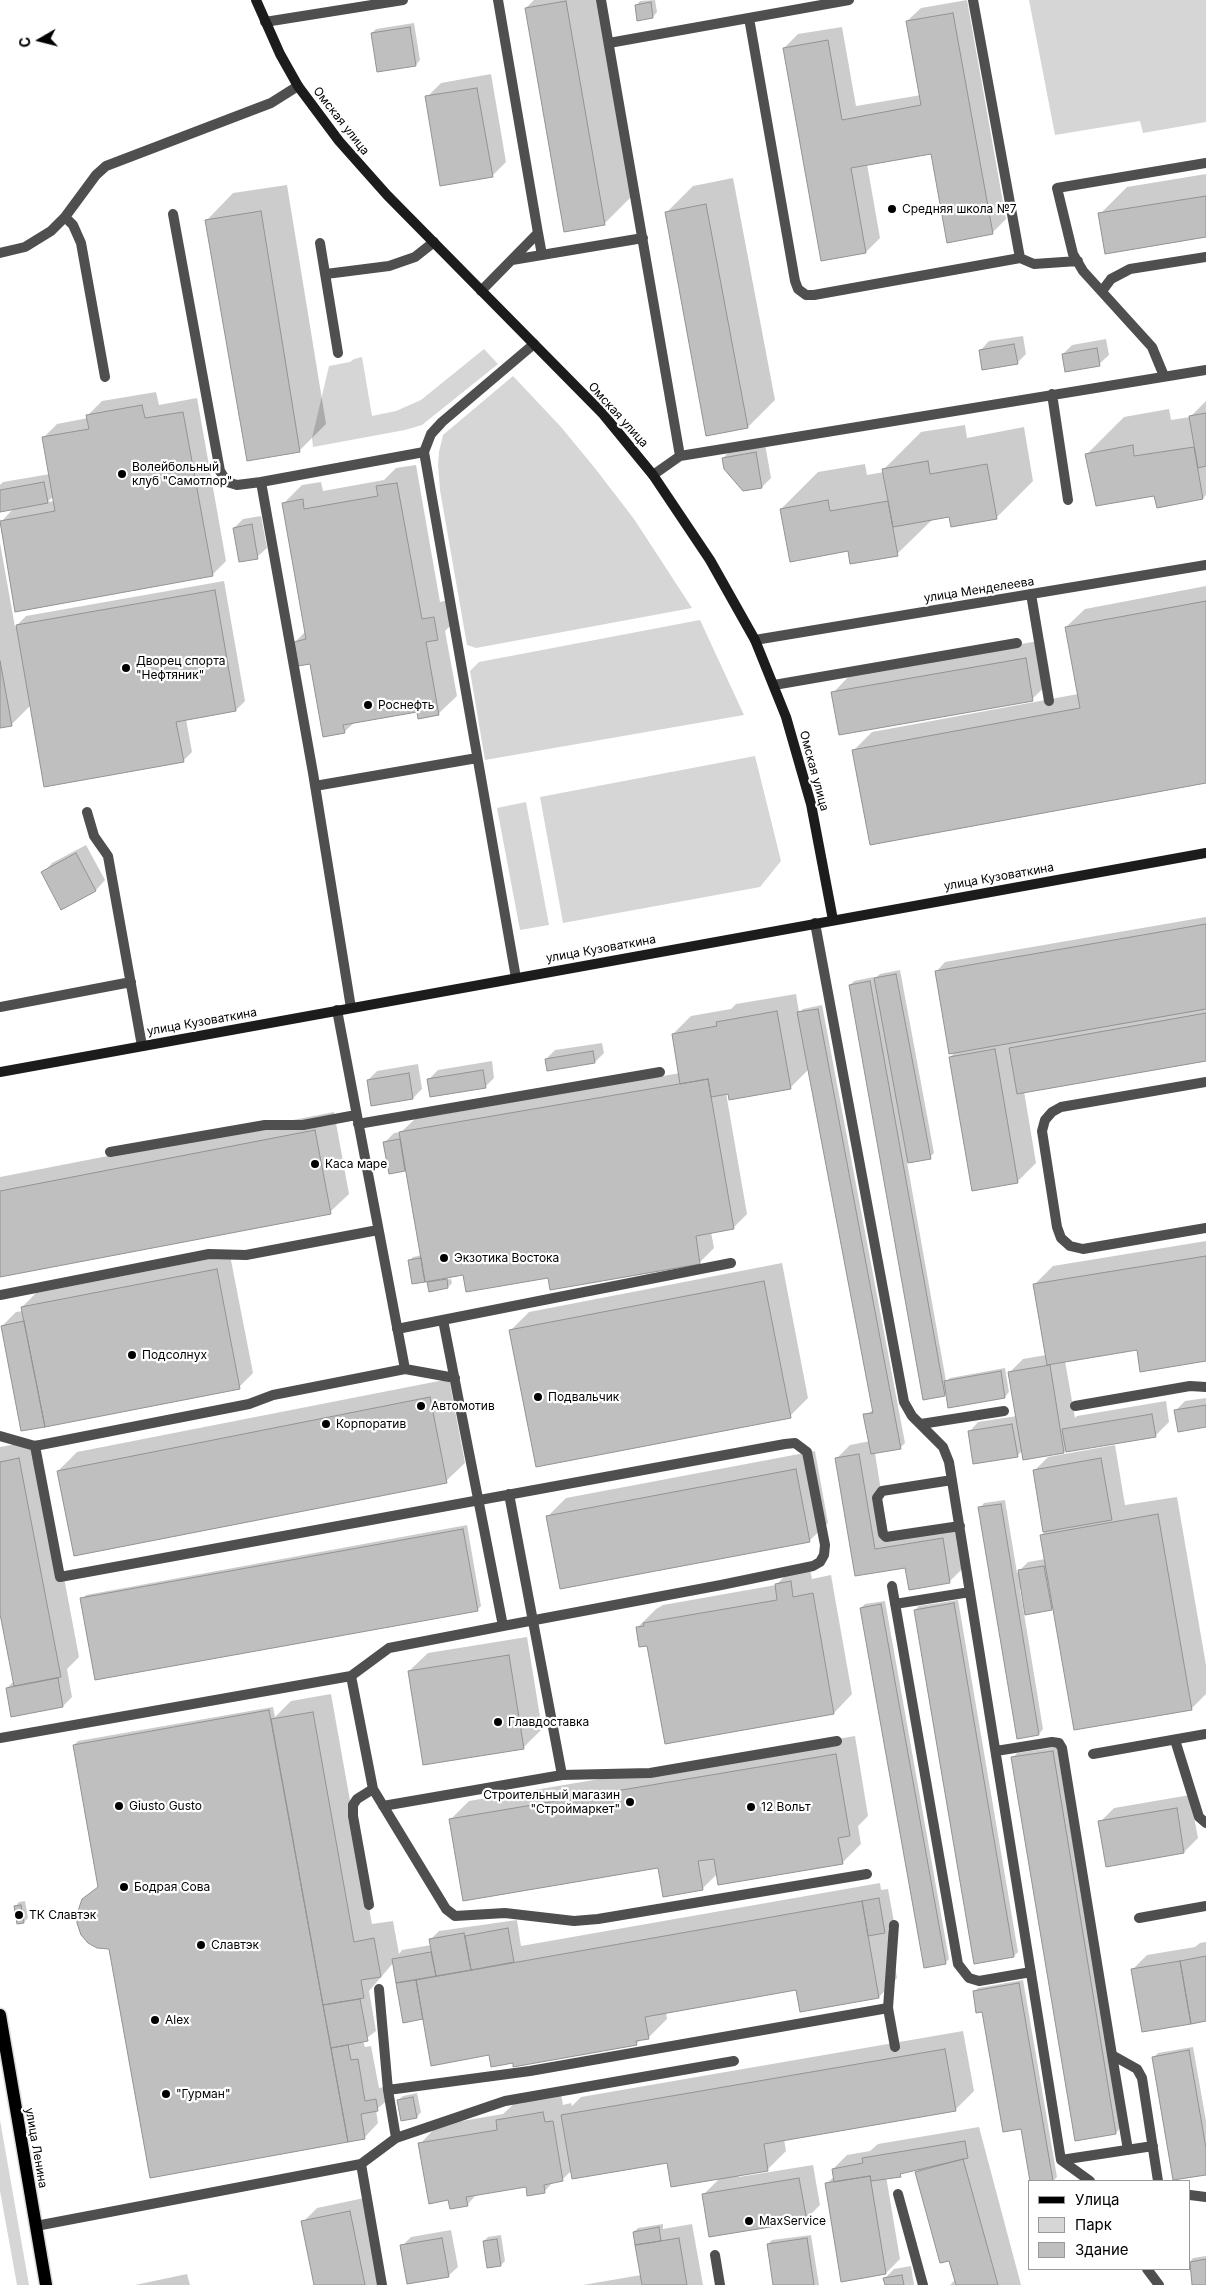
<!DOCTYPE html>
<meta charset="utf-8">
<style>
body{margin:0}
#map{position:relative;width:1206px;height:2285px;overflow:hidden;background:#fff;font-family:Inter,sans-serif}
canvas{display:block}
.legend{position:absolute;left:1028px;top:2180px;width:162px;height:90px;box-sizing:border-box;background:#fff;border:1px solid #999;margin:0;padding:6px 9px;list-style:none;font-size:15px;color:#000}
.legend li{display:flex;align-items:center;gap:10px;height:25px}
.legend b{width:25px;border:1px solid #999}
.north{position:absolute;left:15px;top:15px;width:50px;height:50px;-webkit-text-stroke:4px #fff;paint-order:stroke;rotate:262deg;font-size:14px;font-weight:700;line-height:20px;text-align:center;color:#000}
.north::after{content:'';display:block;margin:auto;width:18px;height:22px;background:#000;clip-path:polygon(50% 0,100% 100%,50% 72%,0 100%)}
</style>
<div id="map">
<canvas width="1206" height="2285"></canvas>
<ul class="legend">
<li><b style="height:6px;background:#000"></b>Улица</li>
<li><b style="height:14px;background:#d6d6d6"></b>Парк</li>
<li><b style="height:14px;background:#bfbfbf"></b>Здание</li>
</ul>
<div class="north">С</div>
</div>
<script>
const ctx = document.querySelector('canvas').getContext('2d');
ctx.lineJoin = 'round';
function fillPath(path, color) {
  ctx.fillStyle = color;
  ctx.fill(path, 'evenodd');
}
function toPath(rows) {
  const path = new Path2D();
  for (const r of rows) {
    path.moveTo(r[0], r[1]);
    for (let i = 2; i < r.length; i += 2) path.lineTo(r[i], r[i + 1]);
  }
  return path;
}
function strokePath(path, color, width, dash) {
  ctx.strokeStyle = color;
  ctx.lineWidth = width;
  ctx.lineCap = dash ? 'butt' : 'round';
  ctx.setLineDash(dash || []);
  ctx.stroke(path);
}
function drawText(font, color, halo, rows, align = 'center') {
  ctx.font = font + ' Inter,sans-serif';
  ctx.lineWidth = 4.5;
  ctx.setLineDash([]);
  ctx.textBaseline = 'middle';
  ctx.strokeStyle = halo;
  ctx.fillStyle = color;
  for (const [text, x, y, turn = 0] of rows) {
    ctx.save();
    ctx.translate(x, y);
    ctx.rotate((+turn || 0) * Math.PI / 180);
    ctx.textAlign = isNaN(turn) ? turn : align;
    if (halo) ctx.strokeText(text, 0, 0);
    ctx.fillText(text, 0, 0);
    ctx.restore();
  }
}
fillPath(toPath([
 [1029,0,1206,0,1206,122,1143,133,1140,121,1055,135],
 [484,349,498,364,422,425,405,430,313,447,312,438,329,366,350,362,354,359,362,357,372,416,396,411,421,400],
 [513,376,561,427,594,467,634,519,692,608,476,648,467,645,440,490,438,465,439,452,443,435],
 [700,620,744,715,485,760,470,671,479,662],
 [755,756,781,861,760,887,563,923,540,797],
 [526,802,549,925,520,930,497,808],
 [0,2120,29,2285,17,2285,0,2191]
]), '#d6d6d6');
fillPath(toPath([
 [534,0,597,0,631,197,604,224,526,8],
 [655,0,657,12,653,17,638,19,636,6,640,1],
 [967,0,1006,219,992,233,932,153,867,164,880,238,866,252,822,259,784,48,798,34,842,27,856,106,921,95,907,21,921,8],
 [414,23,420,60,416,65,372,33,376,29],
 [491,74,506,162,492,176,427,97,441,83],
 [1206,174,1206,236,1100,214,1127,187],
 [733,178,775,400,748,427,707,434,666,213,693,186],
 [287,185,326,424,299,451,207,220,233,193],
 [1023,336,1026,354,1017,363,980,351,989,341],
 [1106,339,1109,355,1099,364,1063,354,1072,345],
 [156,392,159,405,197,398,226,561,212,575,16,610,0,523,14,508,0,510,0,485,3,482,50,474,43,438,57,424,88,418,88,415,102,401],
 [54,496,55,501,47,502],
 [1206,401,1206,495,1203,498,1155,494,1087,454,1124,417,1169,409,1171,420,1190,417],
 [965,425,967,438,1024,427,1033,481,996,518,950,515,933,519,897,554,849,550,781,509,818,472,865,464,867,475,884,472,884,469,921,432],
 [765,444,771,478,762,487,723,458,732,449],
 [416,465,440,602,452,599,456,620,445,631,457,696,438,714,418,710,355,722,344,732,311,662,295,642,306,631,284,503,302,485,321,482,323,491,384,480,396,468],
 [261,516,267,548,257,557,234,528,243,519],
 [0,543,15,627,26,616,224,581,245,701,236,710,186,719,192,752,183,761,31,705,11,725,0,727],
 [1206,586,1206,782,853,751,872,732,1078,694,1066,627,1085,609],
 [1044,640,1051,681,1032,699,833,693,851,674],
 [86,845,105,880,96,890,62,908,43,873,52,863],
 [1206,917,1206,1059,1024,1091,1036,1163,1017,1182,950,1057,956,1052,936,972,945,962],
 [900,970,934,1153,930,1157,907,1162,946,1381,950,1378,1005,1368,1009,1392,1005,1397,949,1406,947,1392,944,1395,850,985,854,981,874,977,874,979,880,974],
 [796,994,799,1012,803,1009,822,1005,905,1443,900,1448,875,1453,888,1536,957,1525,963,1568,949,1582,906,1567,856,1575,836,1459,850,1445,870,1441,865,1415,873,1410,809,1069,790,1088,726,1093,747,1214,733,1228,711,1232,714,1248,700,1262,549,1277,464,1274,431,1280,431,1282,451,1279,452,1283,448,1287,428,1282,431,1280,409,1261,413,1257,422,1255,407,1168,390,1172,384,1143,394,1133,401,1132,415,1119,680,1073,673,1034,691,1016,731,1009,736,1004],
 [602,1043,604,1053,595,1062,546,1059,555,1050],
 [492,1061,494,1078,485,1087,428,1080,438,1070],
 [418,1064,422,1089,413,1098,368,1080,377,1071],
 [334,1112,349,1194,330,1212,0,1276,0,1177],
 [1206,1241,1206,1360,1138,1349,1065,1361,1075,1418,1077,1416,1166,1401,1169,1422,1155,1436,1067,1449,1064,1452,1024,1458,1022,1451,1017,1456,969,1432,978,1422,1017,1416,1009,1373,1023,1359,1046,1355,1034,1285,1053,1266],
 [230,1255,253,1373,239,1387,2,1326,16,1312,23,1311,22,1307,36,1293],
 [782,1263,808,1398,790,1416,510,1331,529,1312],
 [449,1379,465,1463,446,1481,58,1471,77,1452],
 [1206,1398,1206,1426,1176,1410,1185,1401],
 [38,1440,79,1657,67,1669,72,1697,63,1706,12,1715,7,1688,14,1681,0,1608,0,1447],
 [1115,1445,1125,1505,1177,1497,1206,1665,1206,1694,1192,1708,1075,1729,1054,1606,1051,1609,1020,1589,1043,1729,1039,1734,980,1508,984,1503,1005,1500,1017,1573,1028,1562,1045,1559,1041,1536,1045,1531,1034,1471,1048,1457],
 [815,1451,828,1523,809,1541,548,1516,566,1498],
 [467,1525,481,1606,477,1610,82,1599,86,1595],
 [809,1564,812,1579,831,1575,852,1694,834,1713,666,1742,648,1645,637,1628,656,1609,663,1605,776,1585,795,1566],
 [958,1600,1018,1952,1014,1956,915,1610,919,1606],
 [885,1601,949,1959,945,1963,861,1608,865,1604],
 [527,1637,542,1729,523,1748,409,1671,428,1653],
 [331,1694,372,1924,393,1921,399,1954,402,1950,431,1945,430,1940,439,1931,517,1920,521,1946,880,1883,881,1890,888,1889,894,1922,888,1928,897,1978,879,1997,797,1989,666,2012,667,2019,649,2037,641,2039,636,2044,514,2061,490,2054,423,2016,404,2021,394,1962,369,1991,376,2031,363,2041,365,2047,371,2046,379,2088,390,2086,392,2096,376,2110,378,2123,365,2137,151,2176,74,1745,78,1741,273,1707,275,1717,291,1701],
 [855,1736,868,1816,858,1826,861,1844,842,1863,717,1874,702,1889,659,1867,450,1820,469,1801],
 [1057,1747,1120,2128,1116,2133,1013,1758,1017,1753],
 [1190,1795,1198,1838,1184,1852,1100,1822,1114,1808],
 [25,1901,28,1918,24,1922,15,1907,19,1902],
 [1206,1942,1206,2020,1133,1969,1147,1955,1195,1947,1200,1943],
 [1023,1980,1057,2177,1053,2181,1031,2181,1022,2127,983,2011,974,1992,978,1988],
 [963,2031,974,2091,955,2110,784,2139,786,2151,767,2170,739,2174,739,2177,813,2165,820,2205,806,2219,703,2195,720,2178,668,2162,572,2170,562,2180,554,2181,544,2192,527,2186,477,2194,467,2205,449,2199,420,2144,438,2125,503,2114,516,2102,561,2094,563,2105,571,2103,572,2106,581,2097],
 [1193,2047,1206,2121,1206,2174,1154,2057,1158,2053],
 [417,2093,421,2112,417,2117,402,2119,398,2100,403,2096],
 [979,2127,1021,2285,950,2285,956,2279,916,2172,920,2168,886,2176,900,2259,886,2273,842,2280,826,2184,835,2176,833,2169,847,2155,870,2151,878,2144],
 [364,2198,382,2285,316,2285,303,2222,317,2208],
 [663,2224,663,2229,692,2224,703,2285,583,2285,641,2275,634,2232,638,2228],
 [451,2230,458,2267,448,2276,402,2246,411,2237],
 [501,2235,505,2261,501,2265,484,2241,488,2237],
 [811,2235,819,2285,774,2285,768,2244,772,2240],
 [1206,2256,1206,2285,1193,2285,1190,2262,1193,2258],
 [911,2266,914,2285,886,2285,885,2278,894,2269],
 [187,2274,190,2285,135,2285]
]), '#0003');
const building = toPath([
 [566,1,605,225,564,232,525,8,566,1],
 [651,2,653,18,637,21,635,5,651,2],
 [953,13,993,234,947,243,931,154,851,168,866,253,821,261,783,48,828,40,842,120,921,105,906,21,953,13],
 [410,27,416,66,377,72,371,33,410,27],
 [477,88,493,177,440,186,425,96,477,88],
 [1206,196,1206,237,1105,254,1098,213,1206,196],
 [706,204,748,428,706,436,665,212,706,204],
 [261,211,300,452,247,461,205,220,261,211],
 [1014,344,1018,364,982,370,979,350,1014,344],
 [1097,348,1100,366,1065,372,1062,354,1097,348],
 [142,405,145,418,183,412,213,576,15,612,0,521,55,511,42,437,89,429,86,415,142,405],
 [1206,413,1206,466,1198,468,1189,416,1206,413],
 [1133,445,1134,456,1194,447,1203,499,1157,508,1154,496,1096,506,1085,454,1133,445],
 [756,452,762,488,743,491,724,469,722,458,756,452],
 [928,461,930,474,987,464,997,519,951,527,949,517,893,527,882,469,928,461],
 [44,482,48,503,0,512,0,490,44,482],
 [397,483,422,619,434,617,438,640,426,642,439,715,418,719,417,712,343,725,345,733,323,737,310,664,298,666,294,642,306,639,282,503,303,499,304,509,378,496,376,486,397,483],
 [828,500,830,511,888,501,898,556,850,564,848,551,790,562,780,509,828,500],
 [252,524,258,559,239,562,233,528,252,524],
 [215,590,236,711,176,722,184,762,44,787,16,625,215,590],
 [1206,601,1206,783,870,845,852,750,1080,708,1065,627,1206,601],
 [1026,658,1033,701,839,735,831,692,1026,658],
 [0,661,12,726,0,728,0,661],
 [76,853,96,891,61,910,41,872,76,853],
 [1206,924,1206,1009,949,1054,935,971,1206,924],
 [896,974,931,1159,908,1163,874,978,896,974],
 [870,981,945,1396,923,1400,849,985,870,981],
 [818,1009,901,1449,871,1454,863,1414,873,1413,797,1012,818,1009],
 [777,1011,791,1089,729,1100,728,1094,711,1097,708,1079,680,1084,672,1034,717,1026,716,1022,777,1011],
 [1206,1013,1206,1061,1017,1094,1009,1048,1206,1013],
 [995,1049,1018,1183,972,1191,949,1057,995,1049],
 [593,1051,595,1063,547,1071,545,1059,593,1051],
 [483,1070,486,1088,430,1097,427,1079,483,1070],
 [409,1073,413,1099,371,1106,367,1080,409,1073],
 [708,1079,734,1229,696,1236,700,1264,550,1290,548,1278,466,1292,463,1275,425,1282,399,1132,708,1079],
 [315,1130,331,1214,0,1277,0,1191,315,1130],
 [400,1139,405,1171,389,1174,383,1142,400,1139],
 [1206,1256,1206,1361,1140,1372,1137,1350,1047,1365,1033,1284,1206,1256],
 [421,1258,425,1282,412,1284,408,1260,421,1258],
 [217,1269,240,1389,45,1427,21,1307,217,1269],
 [447,1279,448,1288,429,1292,427,1282,447,1279],
 [764,1281,791,1418,536,1467,509,1330,764,1281],
 [24,1321,45,1427,21,1431,1,1326,24,1321],
 [1050,1365,1064,1453,1023,1460,1008,1372,1050,1365],
 [1001,1371,1005,1398,948,1408,944,1381,1001,1371],
 [430,1397,447,1483,74,1556,57,1471,430,1397],
 [1206,1405,1206,1427,1178,1432,1174,1410,1206,1405],
 [1152,1414,1156,1437,1066,1452,1062,1429,1152,1414],
 [1012,1424,1018,1457,973,1464,968,1431,1012,1424],
 [859,1454,875,1549,943,1538,950,1583,909,1590,905,1568,855,1576,835,1458,859,1454],
 [19,1458,61,1677,14,1686,0,1614,0,1462,19,1458],
 [1101,1458,1112,1520,1043,1532,1033,1470,1101,1458],
 [796,1469,810,1542,560,1589,546,1516,796,1469],
 [1001,1504,1039,1735,1017,1739,978,1507,1001,1504],
 [1158,1514,1192,1710,1074,1730,1040,1535,1158,1514],
 [463,1529,478,1611,95,1680,80,1598,463,1529],
 [1044,1566,1052,1610,1025,1615,1018,1570,1044,1566],
 [791,1581,793,1597,813,1593,834,1714,665,1744,647,1646,639,1647,636,1627,644,1626,643,1623,777,1600,775,1584,791,1581],
 [954,1603,1014,1957,974,1964,914,1610,954,1603],
 [881,1604,946,1964,924,1968,860,1608,881,1604],
 [509,1655,524,1749,423,1765,408,1671,509,1655],
 [58,1678,63,1707,11,1717,6,1688,58,1678],
 [269,1710,348,2142,150,2178,109,1949,97,1948,88,1943,81,1935,77,1923,77,1914,82,1899,98,1887,73,1745,269,1710],
 [313,1712,354,1942,374,1938,381,1977,361,1980,364,1998,323,2005,271,1719,313,1712],
 [1053,1751,1116,2134,1075,2141,1011,1757,1053,1751],
 [836,1754,850,1836,838,1838,843,1864,718,1885,714,1859,698,1861,703,1890,663,1897,658,1868,463,1901,449,1819,836,1754],
 [1177,1808,1184,1853,1106,1867,1098,1821,1177,1808],
 [879,1898,885,1933,868,1936,862,1901,879,1898],
 [862,1901,879,1998,800,2012,796,1990,645,2017,649,2039,636,2041,637,2045,513,2067,513,2063,491,2067,489,2055,431,2066,416,1980,862,1901],
 [21,1905,24,1923,17,1924,14,1906,21,1905],
 [508,1928,514,1962,471,1970,465,1936,508,1928],
 [464,1933,471,1970,436,1976,429,1939,464,1933],
 [431,1952,436,1976,396,1983,392,1959,431,1952],
 [1206,1956,1206,2021,1191,2024,1180,1961,1206,1956],
 [1180,1961,1191,2024,1142,2032,1131,1969,1180,1961],
 [416,1980,423,2019,403,2023,396,1983,416,1980],
 [1019,1983,1053,2181,1030,2181,1021,2129,1003,2132,982,2012,976,2013,973,1991,1019,1983],
 [360,1999,368,2041,331,2048,323,2005,360,1999],
 [348,2045,351,2060,358,2059,365,2101,376,2099,378,2111,361,2114,365,2139,348,2142,331,2048,348,2045],
 [945,2049,956,2111,764,2144,768,2171,671,2187,667,2163,572,2179,561,2115,945,2049],
 [1189,2050,1206,2148,1206,2175,1173,2180,1152,2057,1189,2050],
 [413,2097,417,2118,401,2121,397,2100,413,2097],
 [543,2112,545,2122,553,2121,563,2181,544,2185,545,2193,527,2196,526,2187,466,2197,468,2206,450,2209,448,2200,429,2204,418,2143,497,2130,496,2120,543,2112],
 [965,2141,968,2158,900,2174,901,2177,871,2181,870,2176,834,2182,832,2169,863,2163,862,2158,965,2141],
 [963,2159,998,2285,956,2285,949,2261,940,2263,915,2172,963,2159],
 [870,2176,886,2274,841,2282,825,2183,870,2176],
 [799,2178,807,2221,709,2237,702,2194,799,2178],
 [350,2211,365,2285,314,2285,301,2221,350,2211],
 [659,2227,661,2241,635,2245,633,2232,659,2227],
 [442,2238,449,2277,407,2284,400,2245,442,2238],
 [679,2238,687,2285,642,2285,635,2245,679,2238],
 [807,2238,814,2285,773,2285,767,2244,807,2238],
 [497,2239,501,2266,487,2268,483,2241,497,2239],
 [1206,2259,1206,2285,1192,2285,1190,2262,1206,2259],
 [902,2275,904,2285,885,2285,883,2278,902,2275]
]);
fillPath(building, '#bfbfbf');
strokePath(building, '#939393', 1);
const primary = toPath([
 [0,2015,46,2285]
]);
strokePath(primary, '#dbdbdb', 15);
strokePath(toPath([
 [601,0,680,456,653,475],
 [749,18,795,281,798,289,806,295,814,295,1020,258,973,0],
 [265,22,403,0],
 [609,43,849,0],
 [173,214,220,471,227,482,237,485,261,482],
 [65,217,73,225,81,243,105,377],
 [538,233,542,255],
 [320,243,338,353],
 [0,253,25,247,51,231,65,217,96,175,106,166,271,103,298,86],
 [1020,258,1034,264,1078,261],
 [512,260,643,238],
 [326,274,389,266,415,257,434,242],
 [481,291,538,233,498,0],
 [1102,291,1111,279,1130,269,1206,257],
 [1164,376,1152,347,1083,271,1073,254,1057,188,1206,163],
 [1052,394,1068,500],
 [680,456,1206,370],
 [1031,594,1049,701],
 [774,685,1017,643],
 [315,786,477,758],
 [87,812,94,836,108,856,142,1046],
 [815,923,904,1402,912,1416,943,1447,949,1462,1061,2160,1090,2181],
 [516,978,424,452,431,434,442,422,534,344],
 [0,1007,131,982],
 [351,1008,313,773,261,482,424,452],
 [1206,1082,1061,1107,1052,1112,1045,1120,1042,1131,1057,1227,1061,1238,1070,1246,1083,1249,1206,1228],
 [358,1124,660,1072],
 [110,1152,265,1125,303,1125,356,1115],
 [0,1295,209,1254,246,1255,378,1230],
 [397,1329,731,1263],
 [405,1369,455,1378],
 [1075,1406,1190,1386,1206,1387],
 [921,1424,1004,1411],
 [0,1436,35,1446,249,1404,273,1395,405,1369,337,1010],
 [35,1446,60,1577,785,1444,795,1443,807,1452,825,1545,824,1555,820,1562,813,1566,721,1585,503,1626],
 [952,1480,882,1491,877,1498,883,1534,886,1537,960,1526],
 [509,1494,562,1775],
 [892,1586,958,1964,969,1978,979,1981,1031,1972],
 [895,1604,970,1592],
 [351,1676,373,1789,446,1909,455,1916,505,1913,574,1921,598,1919,867,1874],
 [0,1738,351,1676,389,1648,503,1626,443,1320],
 [1175,1740,1199,1817,1206,1823],
 [996,1751,1052,1742,1059,1743,1062,1748,1112,2055,1137,2069,1142,2078,1158,2181],
 [1093,1754,1206,1734],
 [383,1806,562,1775,650,1773,837,1741],
 [369,1905,353,1816,353,1805,357,1799,373,1789],
 [1139,1918,1206,1906],
 [379,1989,388,2090,396,2138],
 [888,2008,895,2047],
 [1112,2055,1128,2150],
 [388,2090,530,2071,888,2008,894,1925],
 [1061,2160,1153,2146],
 [361,2164,382,2285],
 [898,2194,923,2285],
 [1190,2195,1206,2197],
 [36,2226,361,2164,396,2138,505,2101,734,2061],
 [715,2255,720,2285],
 [1147,2269,1159,2285]
]), '#4f4f4f', 10);
strokePath(toPath([
 [755,640,1206,565]
]), '#4f4f4f', 10);
strokePath(toPath([
 [256,0,280,54,298,86,339,141,387,195,603,414,653,475,710,560,755,640,786,717,811,804,833,920],
 [0,1072,1206,853]
]), '#1c1c1c', 10);
strokePath(primary, '#000', 12);
for (const [x, y, r, color] of [
 [892,209,5,"#000"],
 [122,474,5,"#000"],
 [126,668,5,"#000"],
 [368,705,5,"#000"],
 [315,1164,5,"#000"],
 [444,1258,5,"#000"],
 [132,1355,5,"#000"],
 [538,1397,5,"#000"],
 [421,1406,5,"#000"],
 [326,1424,5,"#000"],
 [498,1722,5,"#000"],
 [630,1802,5,"#000"],
 [119,1806,5,"#000"],
 [751,1807,5,"#000"],
 [124,1887,5,"#000"],
 [19,1915,5,"#000"],
 [201,1945,5,"#000"],
 [155,2020,5,"#000"],
 [166,2094,5,"#000"],
 [749,2221,5,"#000"]
]) {
  const dot = new Path2D();
  dot.arc(x, y, r, 0, 2 * Math.PI);
  ctx.fillStyle = color;
  ctx.fill(dot);
  strokePath(dot, '#fff', 2);
}
drawText('12px', '#000', '#fff', [
 ["Омская улица",341,121,52],
 ["Омская улица",618,415,48],
 ["улица Менделеева",979,590,-9],
 ["Омская улица",814,771,75],
 ["улица Кузоваткина",999,877,-10],
 ["улица Кузоваткина",601,949,-10],
 ["улица Кузоваткина",202,1022,-10],
 ["улица Ленина",36,2148,80]
]);
drawText('12px', '#000', '#fff', [
 ["Средняя школа №7",902,209],
 ["Волейбольный",132,467],
 ["клуб \"Самотлор\"",132,481],
 ["Дворец спорта",136,661],
 ["\"Нефтяник\"",136,675],
 ["Роснефть",378,705],
 ["Каса маре",325,1164],
 ["Экзотика Востока",454,1258],
 ["Подсолнух",142,1355],
 ["Подвальчик",548,1397],
 ["Автомотив",431,1406],
 ["Корпоратив",336,1424],
 ["Главдоставка",508,1722],
 ["Строительный магазин",620,1795,"right"],
 ["\"Строймаркет\"",620,1809,"right"],
 ["Giusto Gusto",129,1806],
 ["12 Вольт",761,1807],
 ["Бодрая Сова",134,1887],
 ["ТК Славтэк",29,1915],
 ["Славтэк",211,1945],
 ["Alex",165,2020],
 ["\"Гурман\"",176,2094],
 ["MaxService",759,2221]
], 'left');
</script>
